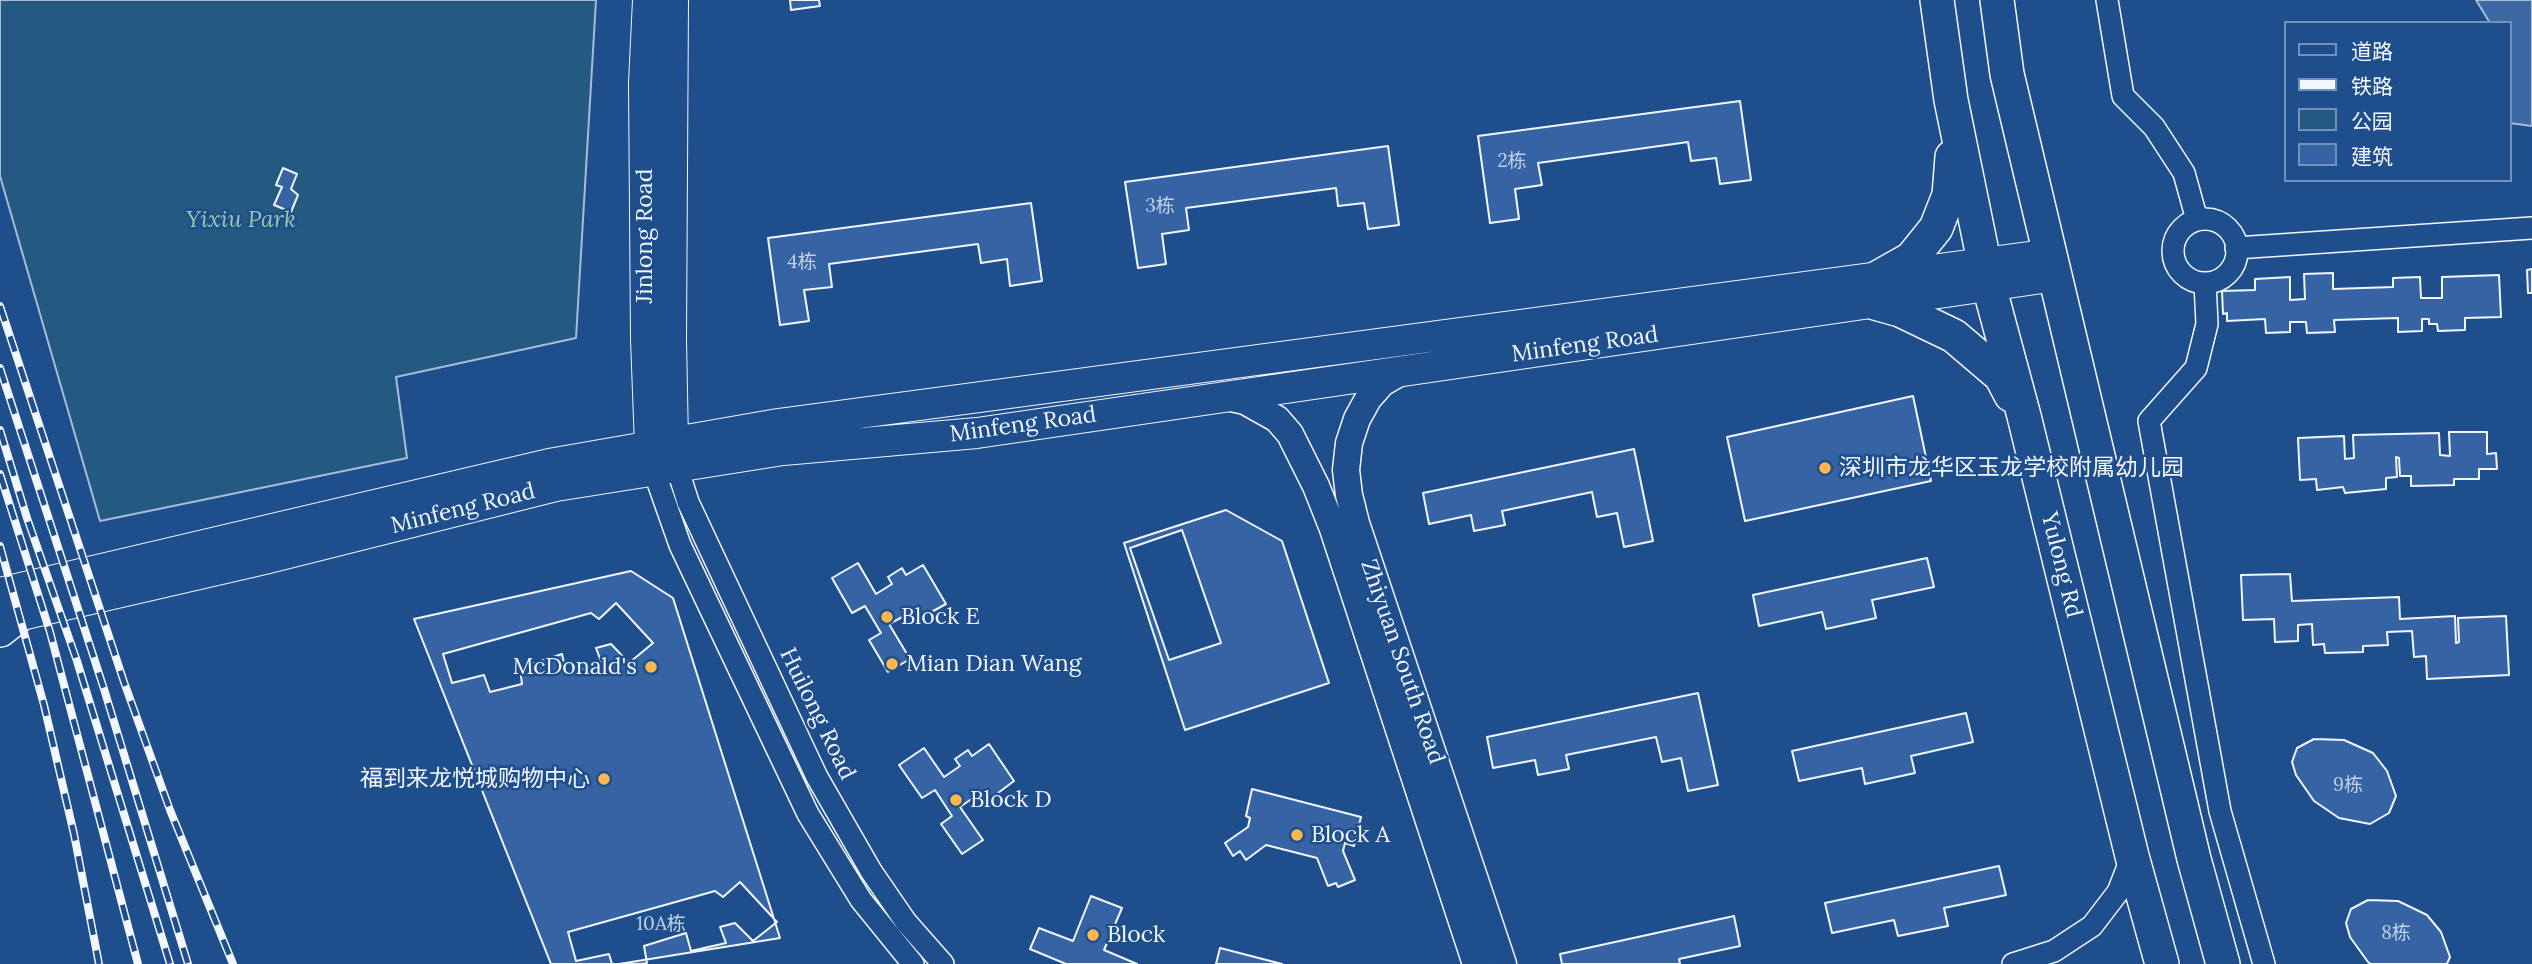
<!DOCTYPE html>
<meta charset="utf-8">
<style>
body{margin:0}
#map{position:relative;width:2532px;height:964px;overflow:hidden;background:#1f4e8c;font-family:Lora,"Noto Sans SC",serif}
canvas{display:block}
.legend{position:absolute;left:2284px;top:21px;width:228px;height:161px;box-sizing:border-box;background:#1f4e8c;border:2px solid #7391ba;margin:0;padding:9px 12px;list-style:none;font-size:21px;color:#f2f6ff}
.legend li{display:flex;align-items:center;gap:14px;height:35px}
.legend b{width:35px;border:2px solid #7391ba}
</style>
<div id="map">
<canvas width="2532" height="964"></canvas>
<ul class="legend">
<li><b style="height:9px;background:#1f4e8c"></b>道路</li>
<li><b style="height:9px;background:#f2f6ff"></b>铁路</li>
<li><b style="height:19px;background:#245a82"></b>公园</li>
<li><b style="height:19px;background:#3563a3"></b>建筑</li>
</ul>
</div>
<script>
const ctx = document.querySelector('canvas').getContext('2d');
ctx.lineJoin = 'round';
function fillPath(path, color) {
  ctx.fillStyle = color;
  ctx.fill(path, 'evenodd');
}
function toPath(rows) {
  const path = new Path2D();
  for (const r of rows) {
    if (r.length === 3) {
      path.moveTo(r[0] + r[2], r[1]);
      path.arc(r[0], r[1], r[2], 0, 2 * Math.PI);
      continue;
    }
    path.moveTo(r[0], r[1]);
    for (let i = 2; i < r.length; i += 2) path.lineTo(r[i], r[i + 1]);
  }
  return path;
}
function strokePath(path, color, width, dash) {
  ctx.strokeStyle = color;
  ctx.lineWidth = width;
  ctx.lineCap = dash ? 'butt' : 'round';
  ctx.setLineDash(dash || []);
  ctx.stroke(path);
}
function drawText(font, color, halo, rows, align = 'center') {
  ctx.font = font + ' Lora,"Noto Sans SC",serif';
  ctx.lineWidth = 5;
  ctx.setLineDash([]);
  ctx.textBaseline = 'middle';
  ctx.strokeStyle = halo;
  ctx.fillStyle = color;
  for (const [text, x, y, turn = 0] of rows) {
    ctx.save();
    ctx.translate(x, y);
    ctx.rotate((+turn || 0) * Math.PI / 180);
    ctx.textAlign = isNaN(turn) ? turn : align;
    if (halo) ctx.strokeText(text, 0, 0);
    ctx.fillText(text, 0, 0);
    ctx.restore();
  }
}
const green = toPath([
 [0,0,596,0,576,338,396,377,407,458,100,521,0,176,0,0]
]);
fillPath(green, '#245a82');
strokePath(green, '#a8bbd7', 2);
const water = toPath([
 [2476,0,2532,0,2532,126,2509,123,2509,23,2490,23,2476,0]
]);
fillPath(water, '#3b69a3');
strokePath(water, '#a8bbd7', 2);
const building = toPath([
 [790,0,819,0,820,6,791,10,790,0],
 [1740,101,1751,180,1720,184,1716,158,1691,161,1688,142,1538,163,1542,185,1515,189,1519,219,1490,223,1478,136,1740,101],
 [1388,146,1399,225,1368,229,1364,203,1338,206,1336,188,1186,208,1189,230,1162,234,1166,264,1138,268,1125,182,1388,146],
 [283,168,297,174,291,189,298,195,291,212,274,205,282,187,276,185,283,168],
 [1031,203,1042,281,1010,286,1007,259,981,263,978,244,829,264,832,287,804,290,809,321,780,325,768,238,1031,203],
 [2532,269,2532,293,2528,293,2527,270,2532,269],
 [2333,273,2333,289,2393,287,2393,278,2420,277,2421,298,2442,298,2442,277,2499,275,2501,317,2465,318,2465,330,2438,331,2437,324,2429,324,2429,319,2422,319,2422,331,2398,332,2398,318,2334,320,2335,332,2307,333,2306,322,2290,322,2290,332,2266,333,2265,319,2227,321,2227,313,2223,314,2222,291,2255,290,2255,279,2290,277,2290,300,2305,299,2304,274,2333,273],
 [1913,396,1931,481,1745,521,1727,437,1913,396],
 [2449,432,2487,432,2487,454,2496,453,2497,469,2479,469,2479,479,2454,479,2454,485,2411,486,2411,476,2400,476,2399,458,2396,457,2397,477,2386,478,2386,489,2345,493,2343,487,2317,490,2316,479,2300,480,2298,438,2344,436,2345,459,2354,458,2353,435,2439,433,2440,455,2450,456,2449,432],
 [1634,449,1653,541,1624,547,1617,513,1597,517,1592,492,1502,511,1505,525,1474,531,1471,515,1429,524,1423,493,1634,449],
 [1226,510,1282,541,1329,683,1185,730,1124,543,1226,510],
 [1182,530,1221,643,1169,660,1130,548,1182,530],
 [1927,558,1934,587,1872,600,1876,618,1826,629,1822,612,1759,626,1753,595,1927,558],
 [858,563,876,594,892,584,888,577,902,568,906,575,923,565,946,604,915,621,910,613,889,624,910,659,888,672,869,640,881,633,865,606,852,613,832,578,858,563],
 [631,571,673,598,780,938,619,964,551,964,414,619,631,571],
 [2290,574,2292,601,2399,597,2400,619,2455,616,2456,643,2459,642,2458,618,2506,616,2509,675,2427,679,2426,656,2414,657,2412,631,2387,632,2388,645,2363,646,2363,652,2325,653,2324,644,2313,645,2312,624,2298,625,2298,641,2275,642,2274,619,2243,620,2241,575,2290,574],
 [616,603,653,643,629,663,611,644,596,648,602,664,566,673,562,654,520,668,522,684,490,692,484,675,452,683,443,654,591,613,599,619,616,603],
 [1698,693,1718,785,1688,791,1681,758,1662,762,1656,737,1566,755,1569,769,1538,775,1535,760,1493,768,1487,737,1698,693],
 [1966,713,1973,742,1911,756,1915,773,1865,784,1862,768,1799,781,1792,751,1966,713],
 [2314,739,2344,740,2373,753,2387,771,2396,796,2389,813,2370,824,2339,818,2314,801,2296,775,2292,762,2297,748,2314,739],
 [989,744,1014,781,986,802,980,793,960,807,983,840,962,854,941,824,952,816,935,790,922,798,899,765,924,748,944,777,960,766,955,759,968,750,972,756,989,744],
 [1252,789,1361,817,1354,846,1345,843,1343,851,1355,880,1338,887,1336,883,1328,886,1317,858,1266,845,1246,860,1240,851,1233,856,1225,843,1248,827,1250,818,1246,816,1252,789],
 [1999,866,2006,895,1944,908,1948,926,1898,936,1894,920,1832,933,1825,903,1999,866],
 [740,882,777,922,753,941,735,923,720,927,726,943,691,951,686,933,644,946,647,963,642,964,612,964,609,954,576,961,568,932,715,891,723,897,740,882],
 [1091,896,1122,908,1104,950,1137,964,1066,964,1030,949,1039,928,1073,941,1091,896],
 [2368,900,2398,901,2427,915,2441,932,2450,957,2447,964,2371,964,2368,962,2350,937,2346,923,2351,909,2368,900],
 [1734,916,1740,946,1679,959,1680,964,1562,964,1560,954,1734,916],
 [1220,948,1282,964,1216,964,1220,948]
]);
fillPath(building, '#3563a3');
strokePath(building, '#f2f6ff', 2);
const minor = toPath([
 [2107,0,2123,96,2154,127,2184,173,2197,220],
 [2205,251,32],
 [2236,248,2532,228],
 [2205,283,2207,324,2196,368,2149,421,2220,811,2264,964],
 [677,467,688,502,817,777,871,871,906,922,943,964],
 [654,471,680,545,808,814,861,900,913,964],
 [2013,964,2054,951,2092,926,2118,892,2132,856]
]);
const tertiary = toPath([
 [1401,372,1382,383,1368,399,1357,419,1349,443,1346,470,1349,495,1356,523,1503,964],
 [1227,397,1245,401,1277,419,1290,434,1316,486,1333,529,1476,964]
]);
const secondary = toPath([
 [648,0,644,83,646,339,650,446,653,465],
 [673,0,671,339,673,442,676,460],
 [0,593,549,464,778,424,2051,254],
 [0,620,265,559,556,486,783,450,977,433,2056,276]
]);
const primary = toPath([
 [1937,0,1951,100,1989,286,2024,416,2132,856,2162,964],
 [1997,0,2007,74,2194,859,2223,964],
 [1879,277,1911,259,1936,228,1949,195,1952,157],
 [1875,303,1900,310,1954,336,2001,376,2011,395],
 [0,630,19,615]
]);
strokePath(minor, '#f2f6ff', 24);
strokePath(tertiary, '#f2f6ff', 29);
strokePath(secondary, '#f2f6ff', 32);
strokePath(primary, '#f2f6ff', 36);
strokePath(minor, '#1f4e8c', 21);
strokePath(tertiary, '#1f4e8c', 26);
strokePath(secondary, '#1f4e8c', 30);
strokePath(primary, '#1f4e8c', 33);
const rail = toPath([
 [0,306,124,682,170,810,233,964],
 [0,368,104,689,188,964],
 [0,430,27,518,77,661,170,964],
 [0,474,50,632,138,964],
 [0,546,44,705,74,834,99,964]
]);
strokePath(rail, '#f2f6ff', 8);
strokePath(rail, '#1f4e8c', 5, [16]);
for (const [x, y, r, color] of [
 [1825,468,7,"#ffb74d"],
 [887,617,7,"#ffb74d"],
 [892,664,7,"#ffb74d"],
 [651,667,7,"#ffb74d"],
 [604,779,7,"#ffb74d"],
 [956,800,7,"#ffb74d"],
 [1297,835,7,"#ffb74d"],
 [1093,935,7,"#ffb74d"]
]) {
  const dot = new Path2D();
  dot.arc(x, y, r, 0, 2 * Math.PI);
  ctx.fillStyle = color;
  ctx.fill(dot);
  strokePath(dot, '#1f4e8c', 2.5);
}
drawText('19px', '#c3d1e8', null, [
 ["2栋",1512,162],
 ["3栋",1160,207],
 ["4栋",802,263],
 ["9栋",2348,786],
 ["10A栋",661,925],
 ["8栋",2396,934]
]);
drawText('italic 23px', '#97c8a6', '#1f4e8c', [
 ["Yixiu Park",241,220]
]);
drawText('23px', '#f2f6ff', '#1f4e8c', [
 ["Jinlong Road",645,236,-90],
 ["Minfeng Road",1585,345,-8],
 ["Minfeng Road",1023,425,-8],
 ["Minfeng Road",463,509,-14],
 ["Yulong Rd",2061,565,76],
 ["Zhiyuan South Road",1402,662,71],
 ["Huilong Road",817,714,64]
]);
drawText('23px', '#f2f6ff', '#1f4e8c', [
 ["深圳市龙华区玉龙学校附属幼儿园",1839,468],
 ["Block E",901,617],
 ["Mian Dian Wang",906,664],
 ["McDonald's",637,667,"right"],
 ["福到来龙悦城购物中心",590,779,"right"],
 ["Block D",970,800],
 ["Block A",1311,835],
 ["Block",1107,935]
], 'left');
</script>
